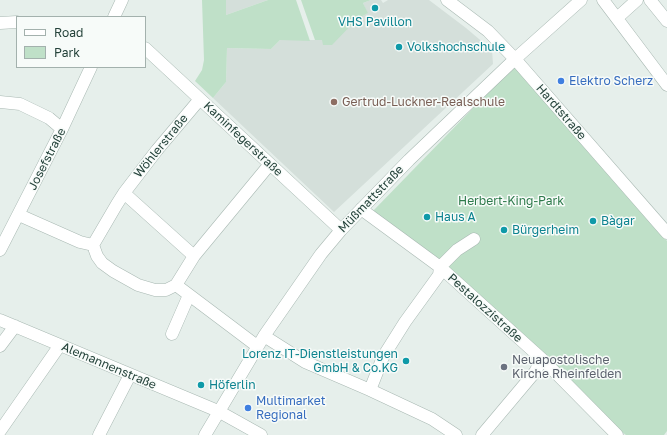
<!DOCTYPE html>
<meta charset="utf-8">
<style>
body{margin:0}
#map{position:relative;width:667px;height:435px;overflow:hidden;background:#e6efeb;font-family:"Golos Text",sans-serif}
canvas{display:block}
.legend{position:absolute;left:16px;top:16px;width:130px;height:52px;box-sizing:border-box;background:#f7fbf9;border:1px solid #a3b1ad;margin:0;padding:5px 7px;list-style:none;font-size:12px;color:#24423a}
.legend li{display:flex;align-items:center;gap:8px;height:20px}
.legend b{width:20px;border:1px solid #a3b1ad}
</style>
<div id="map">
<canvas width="667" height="435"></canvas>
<ul class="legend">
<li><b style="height:5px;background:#fff"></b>Road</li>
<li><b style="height:11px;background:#bfe0c8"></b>Park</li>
</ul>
</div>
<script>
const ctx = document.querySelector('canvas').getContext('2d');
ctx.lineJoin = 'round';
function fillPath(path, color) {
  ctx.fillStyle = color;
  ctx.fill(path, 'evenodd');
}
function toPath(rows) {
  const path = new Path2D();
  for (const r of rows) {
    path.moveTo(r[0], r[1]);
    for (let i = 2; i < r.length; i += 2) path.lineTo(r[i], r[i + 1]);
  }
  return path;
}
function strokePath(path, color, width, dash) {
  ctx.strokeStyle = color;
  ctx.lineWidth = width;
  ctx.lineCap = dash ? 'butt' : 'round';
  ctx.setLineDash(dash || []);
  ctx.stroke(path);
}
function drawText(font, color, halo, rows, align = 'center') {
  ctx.font = font + ' "Golos Text",sans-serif';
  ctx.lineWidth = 3;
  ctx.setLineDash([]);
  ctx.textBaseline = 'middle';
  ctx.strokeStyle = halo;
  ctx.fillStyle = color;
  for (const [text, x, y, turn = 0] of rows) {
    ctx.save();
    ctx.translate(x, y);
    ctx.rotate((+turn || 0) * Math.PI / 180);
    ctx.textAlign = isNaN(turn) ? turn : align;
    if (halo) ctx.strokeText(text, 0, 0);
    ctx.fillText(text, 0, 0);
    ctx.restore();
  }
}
fillPath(toPath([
 [226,0,268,0,226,15],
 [371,0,381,0,383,3,388,0,429,0,466,28,492,50,493,64,334,212,213,98,226,82,227,48,271,49,280,40,322,40,367,13,363,3]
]), '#d4dfda');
fillPath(toPath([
 [202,0,226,0,226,15,268,0,296,0,310,41,280,40,271,49,227,48,226,82,213,98,195,81,202,70,204,60],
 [301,0,371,0,363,3,368,13,357,19,332,45,323,45,322,40,315,40],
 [515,65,667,241,667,431,664,435,626,435,622,432,576,390,373,211]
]), '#bfe0c8');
const minor = toPath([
 [447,0,488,31,515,59,667,233],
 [603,0,667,85],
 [650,0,667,21],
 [114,17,122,0],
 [617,18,637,0],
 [0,23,17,22],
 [145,48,341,230],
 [200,99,157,150,124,193,117,204,93,245,97,256,102,263,113,271,138,285,155,290,166,290,176,285,194,256,270,164],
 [0,102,20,104,49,118,62,129],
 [124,193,194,256],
 [361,209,440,267,542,359,617,435],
 [19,215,80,242,93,245],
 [0,250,62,129,91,67],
 [176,285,257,346],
 [0,320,218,411,261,435],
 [172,334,189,295],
 [264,336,305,362,370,390,432,419,456,435],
 [0,346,15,326],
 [370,390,383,357,405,322,439,275,440,267,457,250,474,239],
 [0,431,60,345],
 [99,435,130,375],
 [205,435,264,336,321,254,341,230,409,160,515,59,581,0],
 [482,435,535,372,542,359]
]);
strokePath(minor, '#a8b8b2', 13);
strokePath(minor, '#fff', 12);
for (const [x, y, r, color] of [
 [375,8,4,"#0f9aa8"],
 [399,47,4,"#0f9aa8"],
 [561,81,4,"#3f7fe0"],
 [334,102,4,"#8d6e63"],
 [427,217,4,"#0f9aa8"],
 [593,221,4,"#0f9aa8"],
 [504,230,4,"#0f9aa8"],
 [406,361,4,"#0f9aa8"],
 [504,367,4,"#6b7280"],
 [201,385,4,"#0f9aa8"],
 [248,408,4,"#3f7fe0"]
]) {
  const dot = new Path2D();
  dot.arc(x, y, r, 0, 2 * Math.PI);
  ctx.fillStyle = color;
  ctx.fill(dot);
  strokePath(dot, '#f7fbf9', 1.5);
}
drawText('12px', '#0d838f', '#f7fbf9', [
 ["VHS Pavillon",375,22,"center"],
 ["Volkshochschule",407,47],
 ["Haus A",435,217],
 ["Bàgar",601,221],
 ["Bürgerheim",512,230],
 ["Lorenz IT-Dienstleistungen",398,354,"right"],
 ["GmbH & Co.KG",398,368,"right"],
 ["Höferlin",209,385]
], 'left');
drawText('12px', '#366cbe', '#f7fbf9', [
 ["Elektro Scherz",569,81],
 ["Multimarket",256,401],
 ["Regional",256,415]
], 'left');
drawText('12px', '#785e54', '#f7fbf9', [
 ["Gertrud-Luckner-Realschule",342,102]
], 'left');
drawText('12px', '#24423a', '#f7fbf9', [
 ["Hardtstraße",561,112,49],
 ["Kaminfegerstraße",243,139,43],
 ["Wöhlerstraße",161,146,-51],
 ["Josefstraße",47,159,-63],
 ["Müßmattstraße",371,199,-46],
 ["Pestalozzistraße",485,308,42],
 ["Alemannenstraße",109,366,23]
]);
drawText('12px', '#2d7a4b', '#f7fbf9', [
 ["Herbert-King-Park",511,201]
]);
drawText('12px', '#5b616d', '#f7fbf9', [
 ["Neuapostolische",512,360],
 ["Kirche Rheinfelden",512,374]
], 'left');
</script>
